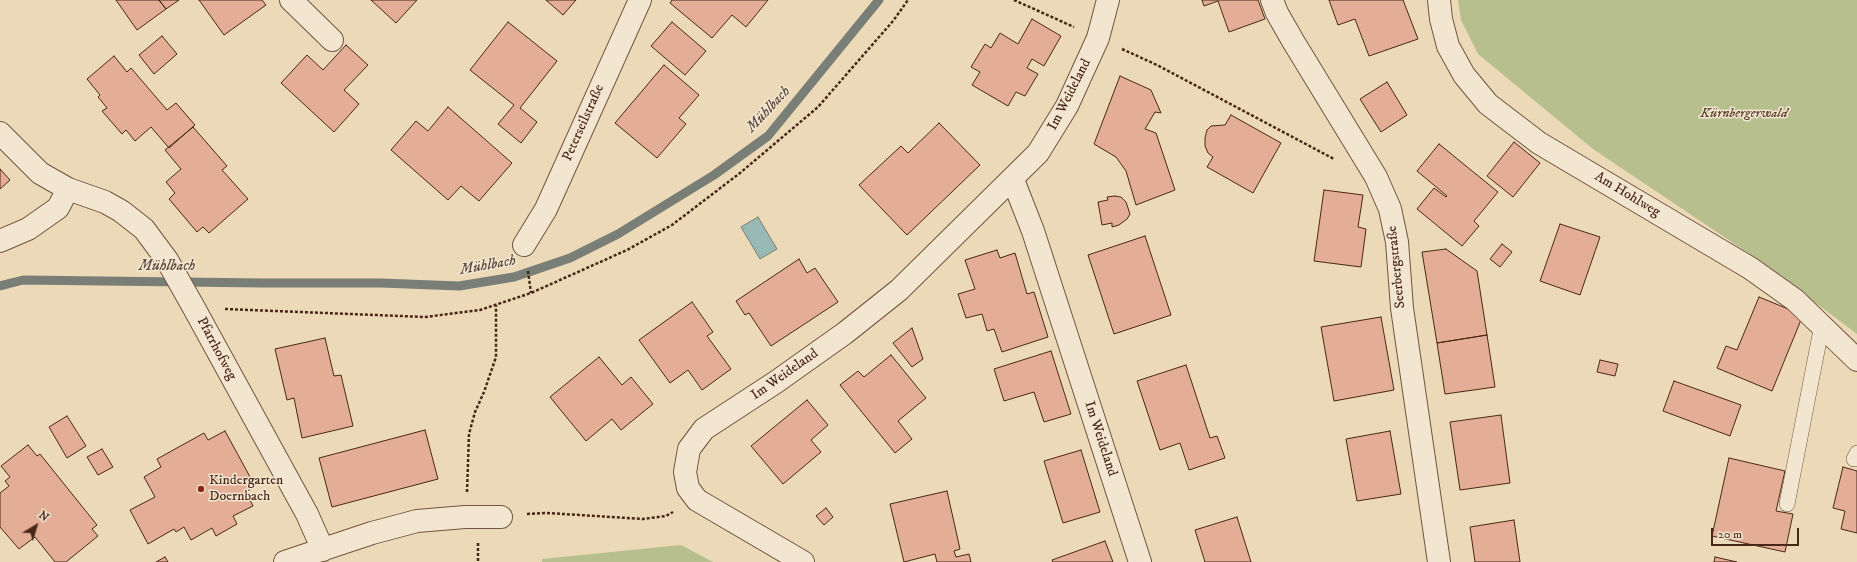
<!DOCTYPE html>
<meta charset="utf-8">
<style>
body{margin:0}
#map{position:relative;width:1857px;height:562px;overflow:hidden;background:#ecd9b8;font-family:"IM FELL DW Pica",serif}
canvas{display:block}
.north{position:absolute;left:16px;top:506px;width:40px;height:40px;-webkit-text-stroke:3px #f3e6d1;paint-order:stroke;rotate:38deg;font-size:11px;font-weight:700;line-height:16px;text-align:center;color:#492718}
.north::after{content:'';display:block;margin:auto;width:14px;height:18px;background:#492718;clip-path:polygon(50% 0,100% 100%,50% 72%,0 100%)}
.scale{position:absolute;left:1711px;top:528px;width:88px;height:18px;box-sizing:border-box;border:2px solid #492718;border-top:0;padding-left:5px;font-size:12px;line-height:14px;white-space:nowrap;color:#492718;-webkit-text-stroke:3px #f3e6d1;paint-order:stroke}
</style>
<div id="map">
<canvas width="1857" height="562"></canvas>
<div class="north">N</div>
<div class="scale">20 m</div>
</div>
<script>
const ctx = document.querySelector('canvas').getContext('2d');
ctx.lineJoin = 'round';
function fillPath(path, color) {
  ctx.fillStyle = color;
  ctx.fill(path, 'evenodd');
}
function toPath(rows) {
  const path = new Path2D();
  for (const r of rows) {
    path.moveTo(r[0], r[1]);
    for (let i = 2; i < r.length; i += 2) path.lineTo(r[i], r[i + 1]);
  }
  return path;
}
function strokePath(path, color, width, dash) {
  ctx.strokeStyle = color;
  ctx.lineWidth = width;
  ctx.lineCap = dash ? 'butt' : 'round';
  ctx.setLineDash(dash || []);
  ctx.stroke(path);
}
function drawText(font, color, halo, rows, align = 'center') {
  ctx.font = font + ' "IM FELL DW Pica",serif';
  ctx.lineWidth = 3;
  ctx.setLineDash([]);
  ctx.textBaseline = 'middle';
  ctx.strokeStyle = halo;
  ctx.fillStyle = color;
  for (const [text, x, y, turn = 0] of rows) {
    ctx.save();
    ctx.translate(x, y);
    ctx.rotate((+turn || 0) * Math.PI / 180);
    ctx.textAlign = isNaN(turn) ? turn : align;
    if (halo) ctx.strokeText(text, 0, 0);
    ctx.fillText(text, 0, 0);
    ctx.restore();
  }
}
fillPath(toPath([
 [1458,0,1857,0,1857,334,1757,259,1593,149,1478,54,1461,20],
 [681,545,713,562,542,562,542,559]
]), '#b7bf8f');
const water = toPath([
 [758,217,777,249,760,259,741,227,758,217]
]);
fillPath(water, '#99b9b4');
strokePath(water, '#797f76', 1);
strokePath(toPath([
 [0,286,23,280,263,283,381,283,459,286,514,277,570,258,618,234,714,175,768,136,879,0]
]), '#797f76', 9);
const building = toPath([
 [116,0,159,0,166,9,137,30,116,0],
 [159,0,179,0,166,9,159,0],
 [199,0,262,0,266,5,224,35,199,0],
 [371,0,417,0,396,23,371,0],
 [546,0,576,0,563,15,546,0],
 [672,0,768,0,746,27,732,15,712,38,670,3,672,0],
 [1202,0,1258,0,1265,19,1229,32,1218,1,1204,6,1202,0],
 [1329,0,1403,0,1418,39,1369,56,1355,19,1338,25,1329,0],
 [1032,19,1061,36,1044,66,1032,59,1027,68,1038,74,1025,96,1016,92,1008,106,972,85,980,72,971,67,985,44,991,48,1000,33,1018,44,1032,19],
 [508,22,557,61,520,108,537,122,521,143,498,124,514,105,470,70,508,22],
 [672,22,706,51,685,75,651,46,672,22],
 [162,36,177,54,154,74,139,55,162,36],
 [346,45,368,65,344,90,359,104,334,132,281,83,307,55,323,70,346,45],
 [114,56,127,72,131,68,167,110,176,103,195,125,169,148,151,127,135,141,126,130,122,134,102,111,107,108,98,97,100,95,87,79,114,56],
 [664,65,699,95,679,118,686,124,657,158,615,123,664,65],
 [1120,76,1151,90,1161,113,1155,112,1145,129,1156,133,1175,190,1136,205,1126,171,1116,157,1094,144,1120,76],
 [1387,82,1407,115,1381,132,1360,99,1387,82],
 [448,107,512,163,479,201,461,186,448,200,391,150,416,121,428,131,448,107],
 [1231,115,1281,143,1253,193,1207,167,1213,157,1208,153,1205,146,1205,138,1207,130,1211,126,1225,125,1231,115],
 [939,123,980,165,907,235,859,185,901,146,908,153,939,123],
 [193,127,227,166,222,170,248,199,209,233,203,227,197,232,169,199,175,193,166,182,181,169,165,150,193,127],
 [1514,142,1540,163,1513,197,1487,176,1514,142],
 [1439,144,1498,192,1474,221,1479,226,1462,246,1417,209,1434,188,1446,197,1447,196,1417,171,1439,144],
 [0,169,10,180,0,189,0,169],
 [1324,190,1363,195,1358,227,1366,229,1361,267,1314,261,1324,190],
 [1115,196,1121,197,1126,202,1130,214,1127,219,1119,225,1112,227,1112,223,1102,225,1098,202,1108,200,1107,197,1115,196],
 [1560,224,1600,237,1580,295,1540,281,1560,224],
 [1145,236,1171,315,1114,334,1088,255,1145,236],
 [1502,244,1512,252,1500,267,1490,259,1502,244],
 [1446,249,1477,271,1487,335,1437,343,1422,252,1446,249],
 [997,250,1000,258,1015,253,1027,294,1034,292,1048,337,1002,352,994,329,987,331,982,314,966,318,958,294,975,289,965,260,997,250],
 [799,259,807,273,815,268,838,302,771,346,749,313,745,315,736,301,799,259],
 [1759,297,1803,315,1772,391,1717,368,1726,346,1737,350,1759,297],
 [692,302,713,332,707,336,731,369,702,390,688,370,670,383,639,340,692,302],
 [1381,317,1394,390,1334,401,1321,327,1381,317],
 [912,328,923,359,912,367,893,343,912,328],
 [1487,335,1495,387,1445,394,1437,343,1487,335],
 [325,338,334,376,341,375,353,426,302,438,294,398,287,400,275,349,325,338],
 [1051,351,1071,414,1044,422,1034,392,1004,401,994,369,1051,351],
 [891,355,926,398,898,421,912,439,895,453,840,385,858,371,864,377,891,355],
 [599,357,622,385,631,377,653,404,621,430,612,419,586,441,550,397,599,357],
 [1600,360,1618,364,1615,376,1597,372,1600,360],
 [1186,365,1210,438,1217,436,1225,458,1189,470,1180,443,1160,450,1137,381,1186,365],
 [1674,381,1741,405,1730,436,1663,411,1674,381],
 [807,400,828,425,811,440,821,452,783,484,751,446,807,400],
 [1501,415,1510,483,1460,490,1450,422,1501,415],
 [67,416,86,446,67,458,49,427,67,416],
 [425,430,438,479,332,507,319,458,425,430],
 [225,431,255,486,246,492,253,506,233,516,237,524,216,536,212,528,191,540,184,527,176,532,174,529,148,544,130,510,155,497,144,477,161,467,157,459,204,433,208,440,225,431],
 [1390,431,1401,494,1357,501,1346,439,1390,431],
 [28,445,37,456,40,454,97,525,92,529,98,536,66,562,55,562,35,537,19,549,0,527,0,493,9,486,5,481,10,477,1,466,28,445],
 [102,449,113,467,98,475,87,457,102,449],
 [1081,450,1100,512,1063,523,1044,461,1081,450],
 [1729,458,1785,471,1776,511,1793,514,1785,552,1712,536,1729,458],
 [1843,467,1857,471,1857,533,1841,529,1845,511,1833,508,1843,467],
 [947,491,960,549,954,551,956,557,969,554,971,562,937,562,935,554,904,562,890,504,947,491],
 [826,508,833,517,824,525,816,516,826,508],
 [1237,517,1251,562,1205,562,1195,530,1237,517],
 [1514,520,1520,562,1475,562,1470,527,1514,520],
 [1105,541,1113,562,1053,562,1052,560,1105,541],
 [165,557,168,562,156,562,165,557],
 [1715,557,1737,562,1714,562,1715,557]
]);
fillPath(building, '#e3ae95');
strokePath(building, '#492718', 1);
const service = toPath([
 [1854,459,1857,453],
 [1787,504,1822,325]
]);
const minor = toPath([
 [291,0,332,40],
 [1272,0,1277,13,1293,41,1376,177,1390,209,1397,242,1402,308,1439,562],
 [1439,0,1441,19,1448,46,1464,75,1488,104,1539,143,1750,268,1795,300,1857,360],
 [0,133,40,173,68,189,105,202,121,211,144,229,167,260,194,308,307,514,323,550],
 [1013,180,1033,231,1140,562],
 [0,241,28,229,58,208,68,189],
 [524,245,546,209,640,0],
 [285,562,372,533,417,521,465,517,501,517],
 [803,562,697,500,688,488,685,472,689,449,704,429,776,382,845,333,899,290,1038,153,1067,106,1098,38,1108,0]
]);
strokePath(service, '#725440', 16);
strokePath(minor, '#725440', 24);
strokePath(toPath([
 [1014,0,1074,27],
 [1122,49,1157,65,1334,159],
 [528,271,531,293],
 [225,309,425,317,480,310,531,293,627,250,672,225,740,173,818,107,893,21,908,0],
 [467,492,469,434,475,412,484,392,496,357,496,305],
 [527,514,547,513,643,519,666,516,673,512],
 [478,543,478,562]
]), '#492718', 2.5, [3, 2]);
strokePath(service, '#f3e6d1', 15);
strokePath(minor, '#f3e6d1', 22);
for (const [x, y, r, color] of [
 [201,489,4,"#8f2418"]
]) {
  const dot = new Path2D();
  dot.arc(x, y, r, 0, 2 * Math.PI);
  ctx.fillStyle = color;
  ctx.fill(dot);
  strokePath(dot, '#f3e6d1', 1.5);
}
drawText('14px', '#492718', '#f3e6d1', [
 ["Im Weideland",1070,95,-63],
 ["Peterseilstraße",584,123,-66],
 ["Am Hohlweg",1627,195,31],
 ["Seerbergstraße",1397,267,-96],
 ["Pfarrhofweg",216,349,62],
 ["Im Weideland",785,375,-35],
 ["Im Weideland",1100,439,72]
]);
drawText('italic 14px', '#5f4530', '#f3e6d1', [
 ["Kürnbergerwald",1744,114]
]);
drawText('14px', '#492718', '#f3e6d1', [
 ["Kindergarten",209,481],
 ["Doernbach",209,497]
], 'left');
drawText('italic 15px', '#5d4c3f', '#f3e6d1', [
 ["Mühlbach",769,110,-47],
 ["Mühlbach",488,266,-10],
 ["Mühlbach",167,267]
]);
</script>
